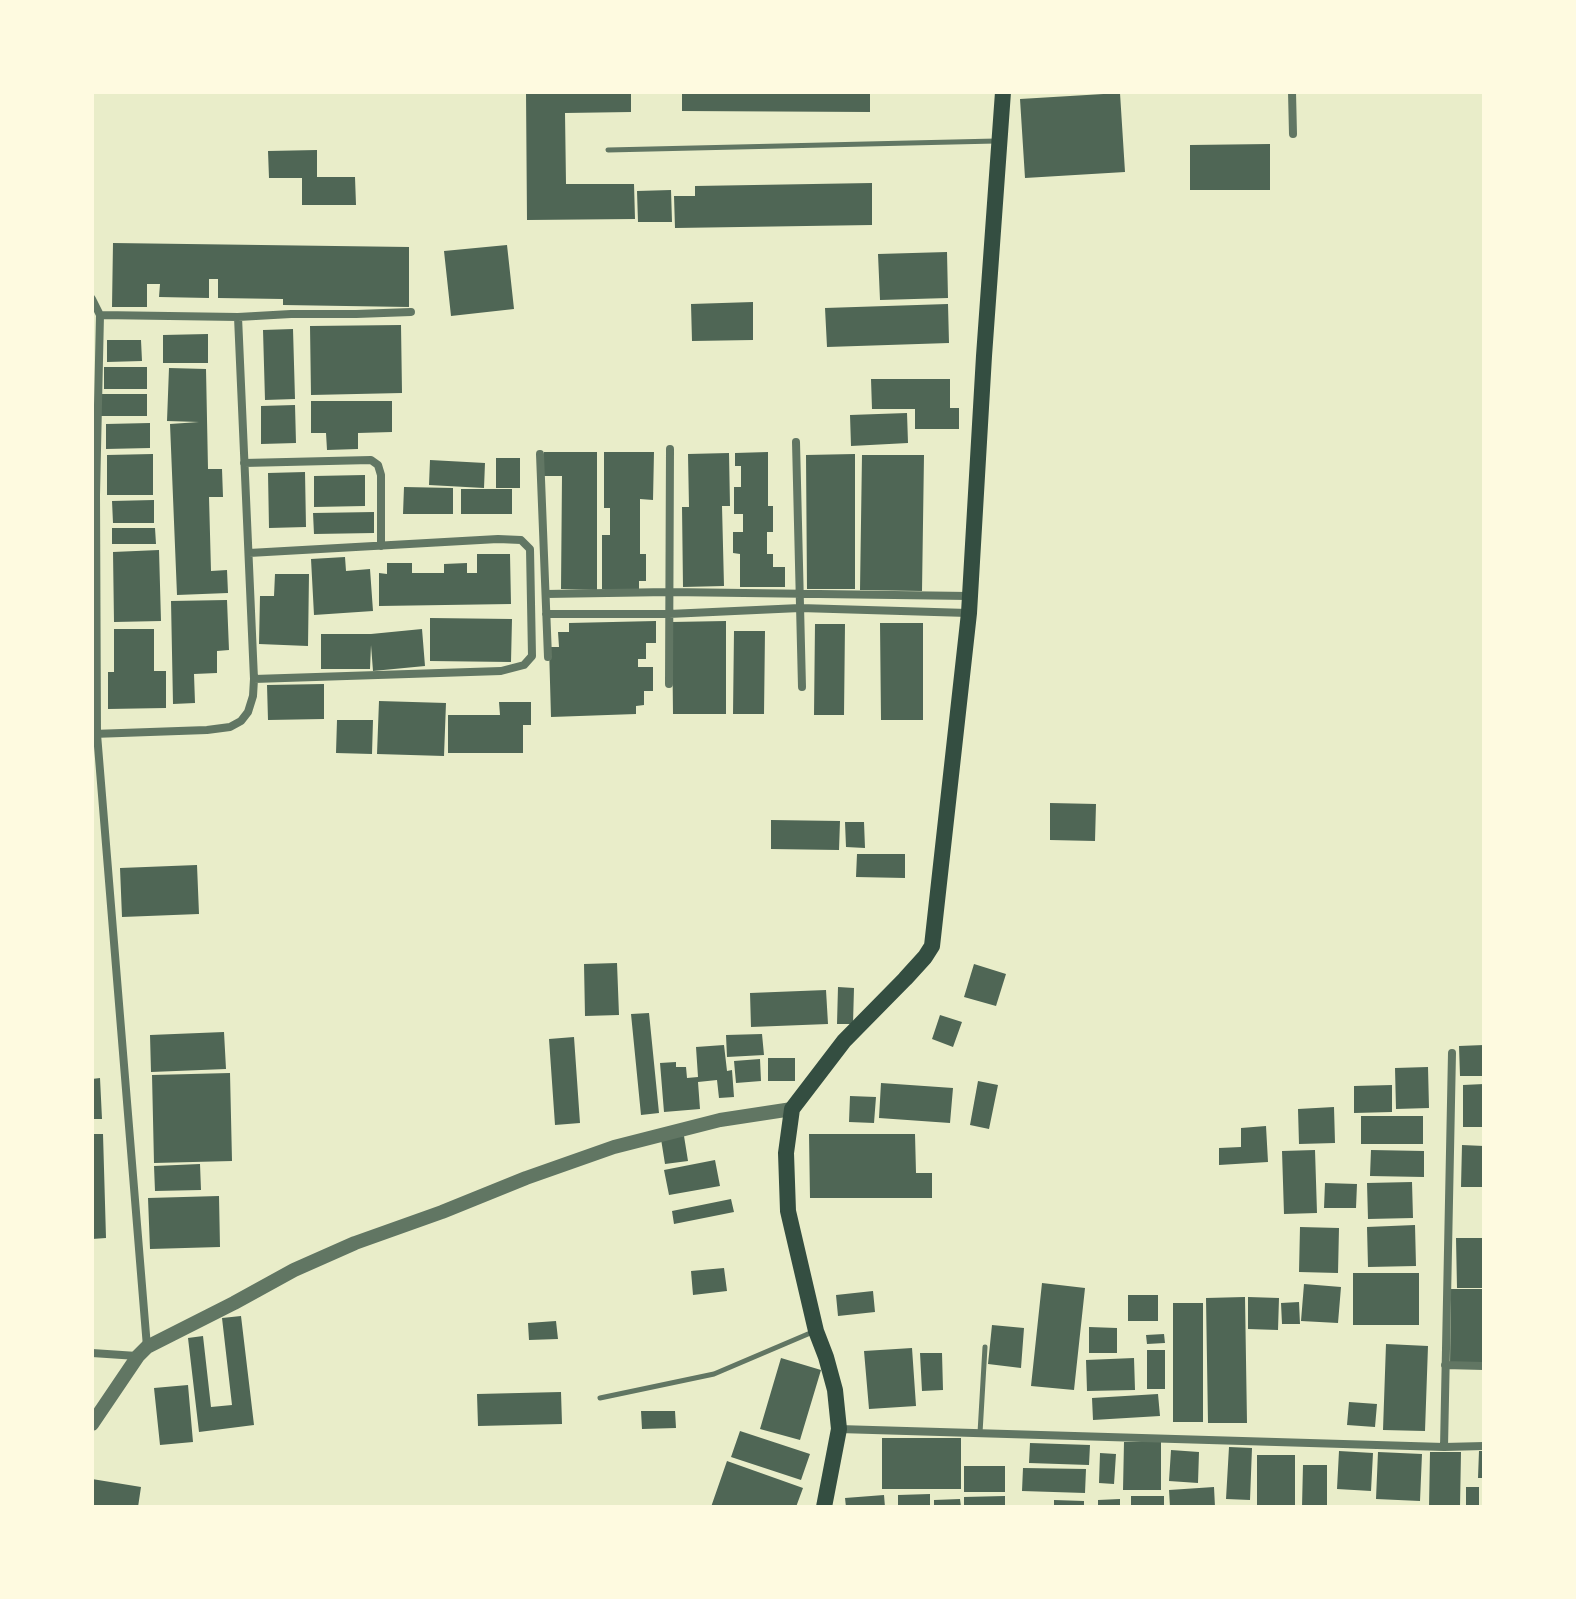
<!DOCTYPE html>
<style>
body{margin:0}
#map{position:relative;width:1576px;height:1599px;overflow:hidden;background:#e9edc9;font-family:"Public Sans",sans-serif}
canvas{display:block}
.frame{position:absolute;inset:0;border:94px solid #fefae0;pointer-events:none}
</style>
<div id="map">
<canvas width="1576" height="1599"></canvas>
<div class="frame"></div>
</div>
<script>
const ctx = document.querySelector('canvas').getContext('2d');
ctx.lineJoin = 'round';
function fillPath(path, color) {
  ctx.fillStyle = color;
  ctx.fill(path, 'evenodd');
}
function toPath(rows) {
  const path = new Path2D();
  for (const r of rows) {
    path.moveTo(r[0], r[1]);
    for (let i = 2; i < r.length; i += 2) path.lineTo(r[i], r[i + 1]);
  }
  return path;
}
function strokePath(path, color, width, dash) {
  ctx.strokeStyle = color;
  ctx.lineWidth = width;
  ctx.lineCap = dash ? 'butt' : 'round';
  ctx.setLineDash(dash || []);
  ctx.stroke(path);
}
fillPath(toPath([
 [526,92,631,92,631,112,565,113,566,184,634,184,635,219,527,220],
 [682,92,870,92,870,112,682,111],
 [1120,93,1125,172,1025,178,1020,99],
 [1270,144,1270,190,1190,190,1190,145],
 [317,150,317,177,355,177,356,205,302,205,302,178,269,178,268,151],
 [872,183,872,225,675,228,674,196,695,196,695,186],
 [671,190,672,222,638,222,637,191],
 [113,243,409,247,409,307,283,305,283,299,218,298,218,279,209,279,209,298,159,297,160,284,147,284,147,307,112,307],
 [507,245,514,309,451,316,444,251],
 [947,252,948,298,880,300,878,254],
 [753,302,753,340,692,341,691,304],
 [948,304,949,343,827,347,825,308],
 [401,325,402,393,311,395,310,326],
 [293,329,295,399,265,400,263,330],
 [208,334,208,363,163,363,163,335],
 [107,340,141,340,142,361,107,362],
 [104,367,147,367,147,389,104,389],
 [169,368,206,369,208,469,222,469,223,497,209,497,211,571,227,570,228,593,177,595,170,424,199,422,167,421],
 [871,379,950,379,950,408,959,408,959,429,915,429,915,409,872,409],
 [101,394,147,394,147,416,101,416],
 [311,401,392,401,392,432,358,433,358,449,327,450,326,433,311,433],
 [295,405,296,443,261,444,261,406],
 [907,413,908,443,851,446,850,415],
 [150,423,150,448,106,449,106,424],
 [544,452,597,452,597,590,561,589,562,476,544,476],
 [604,452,654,452,653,500,640,499,640,554,646,554,646,581,639,581,639,589,602,589,602,535,610,535,610,508,604,508],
 [768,452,768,506,773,506,773,532,767,532,767,554,773,554,773,567,785,567,785,587,740,587,740,554,733,553,733,532,743,532,743,514,734,514,734,487,741,487,741,466,735,466,735,453],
 [729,453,730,506,722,506,724,586,683,587,682,507,689,507,688,454],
 [153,454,153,495,107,495,107,455],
 [855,454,855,589,807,589,806,455],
 [862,455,924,455,922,591,860,590],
 [496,458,520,458,520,488,496,488],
 [430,460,485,463,484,488,429,485],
 [305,472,306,527,269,528,268,473],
 [365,475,365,506,314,507,314,476],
 [404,487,453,488,453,514,403,514],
 [461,489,512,489,512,514,461,514],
 [154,500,154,523,113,523,112,501],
 [374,512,374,533,314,534,313,513],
 [112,528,155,528,156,544,112,544],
 [159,550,161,621,114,622,113,552],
 [477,554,510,554,511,604,379,606,379,573,387,574,387,563,412,563,412,573,444,573,444,564,467,563,467,573,477,573],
 [345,557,346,571,370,569,373,611,314,615,311,559],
 [275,574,309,574,308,646,259,644,260,596,274,596],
 [227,600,229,650,217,651,217,673,194,674,195,703,173,704,171,601],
 [430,618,512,619,511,662,430,661],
 [656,621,656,643,646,643,646,659,638,659,638,667,653,667,653,691,644,691,644,705,636,706,636,714,551,717,549,647,559,647,558,632,569,632,569,623],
 [726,621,726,714,673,714,672,622],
 [880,623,923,623,923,720,881,720],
 [815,624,845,624,844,715,814,715],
 [114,629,154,629,154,671,166,671,166,708,108,709,108,672,114,672],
 [422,629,425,666,373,671,371,645,370,669,321,669,321,634,371,634],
 [734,631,765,631,764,714,733,714],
 [324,684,324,719,268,720,267,685],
 [379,701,446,703,444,756,377,754],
 [499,702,531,702,531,725,523,725,523,753,448,753,448,715,500,715],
 [337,720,373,720,372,754,336,753],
 [1050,803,1096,804,1095,841,1050,840],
 [771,820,840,821,839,850,771,849],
 [845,822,864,822,865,848,846,847],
 [857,854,905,854,905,878,856,877],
 [197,865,199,914,122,917,120,868],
 [617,963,619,1015,585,1016,584,964],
 [974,964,1006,974,996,1006,964,997],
 [838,987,854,988,853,1024,837,1024],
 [826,990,828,1024,751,1027,750,993],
 [649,1013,659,1113,641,1115,631,1014],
 [940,1015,962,1022,953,1047,932,1039],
 [224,1032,226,1069,151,1072,150,1035],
 [762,1034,764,1055,727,1057,726,1035],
 [574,1037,580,1123,555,1125,549,1039],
 [724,1045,727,1071,732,1070,734,1097,719,1098,717,1080,698,1082,700,1109,664,1112,660,1063,676,1062,676,1067,686,1067,687,1078,698,1077,696,1047],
 [1484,1045,1484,1076,1460,1076,1459,1046],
 [768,1058,795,1058,795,1081,768,1081],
 [760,1059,761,1081,736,1083,734,1061],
 [1428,1067,1429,1108,1396,1109,1395,1068],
 [230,1073,232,1161,154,1163,152,1075],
 [100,1078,102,1119,92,1119,92,1079],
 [978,1081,998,1085,989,1129,970,1125],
 [881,1083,953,1088,950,1123,879,1118],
 [1484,1084,1484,1127,1463,1127,1463,1085],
 [1392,1085,1392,1112,1354,1113,1354,1086],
 [850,1096,876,1097,874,1123,849,1122],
 [1334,1107,1335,1143,1299,1144,1298,1109],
 [1361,1116,1423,1116,1423,1144,1361,1144],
 [1266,1126,1268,1162,1219,1165,1219,1148,1241,1147,1241,1128],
 [92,1134,103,1134,106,1238,92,1239],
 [809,1134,915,1134,916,1173,932,1173,932,1198,810,1198],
 [684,1136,688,1161,665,1164,661,1139],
 [1462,1145,1484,1146,1484,1187,1461,1187],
 [1315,1150,1317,1213,1284,1214,1282,1151],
 [1371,1150,1424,1151,1424,1177,1370,1176],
 [715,1160,720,1186,669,1195,664,1170],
 [200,1164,201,1190,155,1191,154,1166],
 [1412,1182,1413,1218,1368,1219,1367,1183],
 [1325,1183,1357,1184,1356,1208,1324,1208],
 [219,1196,220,1247,150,1249,148,1198],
 [731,1199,734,1212,674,1224,672,1211],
 [1415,1225,1416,1266,1368,1267,1367,1227],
 [1300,1227,1339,1228,1338,1273,1299,1272],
 [1456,1238,1484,1238,1484,1288,1457,1288],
 [724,1268,727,1291,693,1295,691,1271],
 [1353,1273,1419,1273,1419,1325,1353,1325],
 [1042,1283,1085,1288,1074,1390,1031,1386],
 [1304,1284,1341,1287,1338,1323,1301,1321],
 [1451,1289,1484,1289,1484,1364,1450,1364],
 [873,1291,875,1312,838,1316,836,1295],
 [1128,1295,1158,1295,1158,1321,1128,1321],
 [1245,1297,1247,1423,1208,1423,1206,1298],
 [1248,1297,1279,1298,1278,1330,1248,1329],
 [1299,1302,1300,1324,1282,1324,1281,1303],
 [1173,1303,1203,1303,1203,1422,1173,1422],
 [241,1316,254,1425,199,1432,188,1338,203,1336,211,1407,232,1405,222,1318],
 [556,1321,558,1339,529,1340,528,1323],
 [992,1325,1024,1328,1021,1368,988,1364],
 [1089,1327,1117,1328,1117,1353,1089,1353],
 [1164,1334,1165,1343,1147,1344,1146,1335],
 [1386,1344,1428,1346,1425,1431,1383,1430],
 [912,1348,916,1406,869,1409,864,1351],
 [1147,1350,1165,1350,1165,1389,1147,1389],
 [920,1353,942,1353,943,1390,922,1391],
 [781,1358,821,1370,800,1440,760,1429],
 [1134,1358,1135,1390,1087,1391,1086,1360],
 [188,1385,193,1442,160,1445,154,1388],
 [561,1392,562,1424,478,1426,477,1394],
 [1158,1394,1160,1416,1093,1420,1092,1398],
 [1349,1402,1377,1404,1375,1427,1347,1425],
 [641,1411,675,1411,676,1428,642,1429],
 [740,1431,810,1454,801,1480,731,1457],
 [882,1438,961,1438,961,1489,882,1489],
 [1124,1442,1161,1442,1161,1490,1123,1490],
 [1030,1443,1090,1445,1089,1465,1029,1463],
 [1229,1447,1252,1448,1250,1500,1226,1499],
 [1171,1450,1199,1452,1198,1483,1169,1481],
 [1339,1451,1373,1453,1371,1491,1337,1489],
 [1479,1451,1484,1451,1484,1478,1478,1478],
 [1378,1452,1422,1454,1420,1501,1376,1499],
 [1430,1452,1461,1452,1460,1507,1429,1507],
 [1100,1453,1116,1454,1114,1484,1099,1483],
 [1257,1455,1295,1455,1295,1507,1257,1507],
 [727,1461,803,1488,796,1507,711,1507],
 [1303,1465,1327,1465,1327,1507,1302,1507],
 [964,1466,1005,1466,1005,1492,964,1492],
 [1023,1468,1086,1469,1085,1493,1022,1491],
 [92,1479,141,1487,138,1507,92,1507],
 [1214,1487,1215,1507,1170,1507,1169,1490],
 [1466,1487,1479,1487,1479,1507,1466,1507],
 [930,1494,930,1507,898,1507,898,1495],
 [884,1495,885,1507,846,1507,845,1498],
 [1005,1496,1005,1507,964,1507,964,1497],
 [1131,1496,1164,1496,1164,1507,1131,1507],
 [960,1499,961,1507,934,1507,934,1500],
 [1120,1499,1120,1507,1098,1507,1098,1500],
 [1054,1500,1084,1501,1084,1507,1054,1507]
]), '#4f6655');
strokePath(toPath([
 [608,150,996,141],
 [600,1398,714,1374,815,1331],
 [980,1433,985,1347]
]), '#617663', 5);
strokePath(toPath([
 [1292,92,1293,134],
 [92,299,100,315,96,495,97,734,147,1347],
 [238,317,291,314,356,314,411,312],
 [796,442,802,687],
 [540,454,548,657],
 [244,463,371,460,378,465,381,475,381,546],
 [249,553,498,539,521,540,530,549,532,656,524,665,501,671,254,679],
 [546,594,669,592,969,596],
 [546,614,669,614,800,608,968,613],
 [669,684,670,449],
 [93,734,207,730,230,727,241,721,248,712,253,696,254,679,238,317,100,315],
 [92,1353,137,1356],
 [1445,1365,1484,1366],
 [839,1429,1444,1447,1484,1446],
 [1444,1447,1452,1053]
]), '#617663', 8);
strokePath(toPath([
 [92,1424,138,1356,147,1347,234,1303,294,1270,355,1243,442,1212,526,1178,614,1147,720,1120,792,1109]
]), '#617663', 14);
strokePath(toPath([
 [824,1507,839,1429,835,1390,826,1357,816,1331,788,1211,786,1153,792,1109,844,1041,905,979,925,957,932,946,969,613,984,356,1003,92]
]), '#344e41', 16);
</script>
